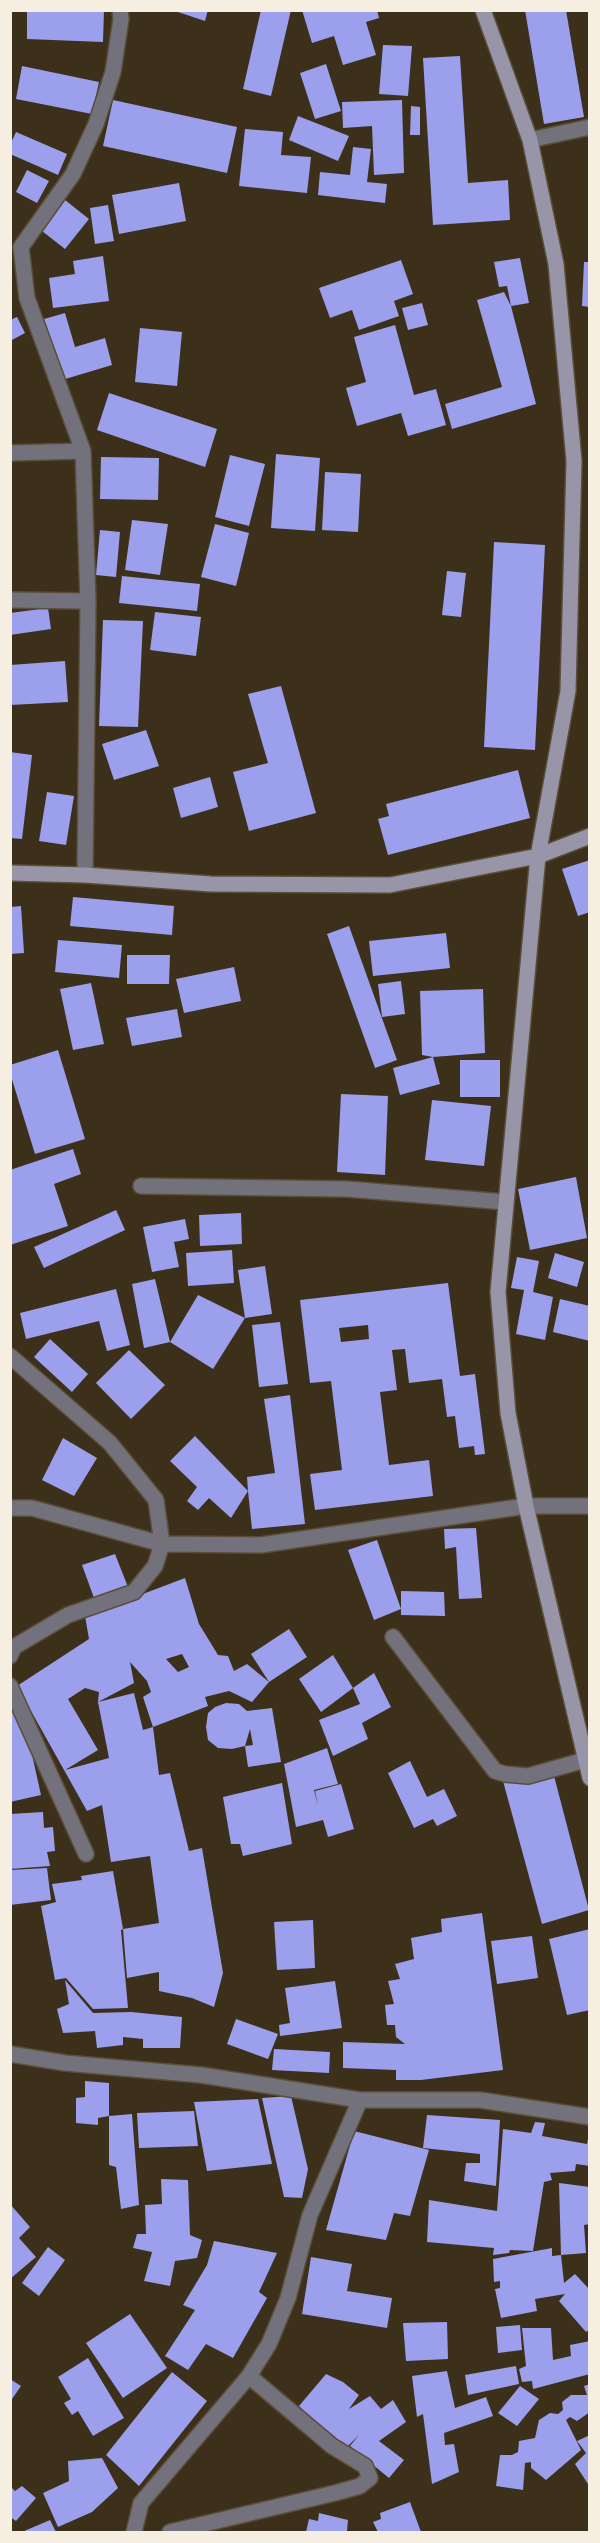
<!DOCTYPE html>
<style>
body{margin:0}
#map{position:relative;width:600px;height:2543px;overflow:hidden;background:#3c301a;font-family:Arial,sans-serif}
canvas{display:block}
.frame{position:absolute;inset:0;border:12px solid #f6eee1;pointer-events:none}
</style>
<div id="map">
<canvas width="600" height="2543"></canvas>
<div class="frame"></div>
</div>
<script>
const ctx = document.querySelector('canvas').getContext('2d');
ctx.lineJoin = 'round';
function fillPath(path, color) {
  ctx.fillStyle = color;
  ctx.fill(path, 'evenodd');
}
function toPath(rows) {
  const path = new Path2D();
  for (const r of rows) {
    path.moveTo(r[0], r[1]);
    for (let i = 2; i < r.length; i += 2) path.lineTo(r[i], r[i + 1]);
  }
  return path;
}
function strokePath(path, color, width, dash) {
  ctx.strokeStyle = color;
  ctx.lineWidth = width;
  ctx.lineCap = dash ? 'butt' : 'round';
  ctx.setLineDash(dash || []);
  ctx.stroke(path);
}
fillPath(toPath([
 [27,10,104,10,103,42,27,39],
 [172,10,208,10,205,21],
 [261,10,291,10,271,96,243,89],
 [302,10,377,10,379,18,366,22,376,55,343,65,334,36,312,43],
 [525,10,566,10,584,117,544,124],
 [383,45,412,46,408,96,379,94],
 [460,56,468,183,508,180,510,220,433,225,423,58],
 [326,64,341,111,315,119,300,73],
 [22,66,99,82,92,114,16,99],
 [113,100,237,127,227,173,103,146],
 [402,100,404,173,374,175,372,126,343,128,342,102],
 [411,106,420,107,420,135,410,135],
 [298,116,349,136,338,161,289,140],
 [245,129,283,132,281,155,311,157,307,193,239,186],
 [16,132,67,154,58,175,10,154,10,145],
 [353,147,371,149,367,182,387,184,385,203,318,195,320,172,350,175],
 [27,170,49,181,37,203,16,192],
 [179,183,186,221,119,234,112,195],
 [65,200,89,219,65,249,42,231],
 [108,205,114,241,95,244,90,208],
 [103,256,109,301,53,308,49,278,75,274,73,261],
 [520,258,529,303,511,306,536,404,452,429,445,404,502,387,477,300,504,292,511,306,507,286,499,287,494,262],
 [401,260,413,294,394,301,399,316,359,330,352,310,330,318,319,288],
 [584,262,590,262,590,307,582,306],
 [422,303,428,325,408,330,402,308],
 [65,313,75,347,105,338,112,365,62,380,44,319],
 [17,317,25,333,10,341,10,320],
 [395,325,414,395,436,389,446,425,408,436,401,413,357,426,346,388,366,382,354,337],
 [140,328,182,332,177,386,135,382],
 [109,393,217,429,205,467,97,430],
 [276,454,320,458,315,531,271,528],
 [230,455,265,464,249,526,215,517],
 [101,457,159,458,158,500,100,499],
 [325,472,361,474,358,532,322,530],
 [132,520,168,524,160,575,125,570],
 [215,524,249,533,236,586,201,577],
 [100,530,120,532,116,577,96,575],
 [494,542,545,545,535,750,484,747],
 [447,571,466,573,461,617,442,615],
 [122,576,200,584,197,611,119,603],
 [48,608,51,629,10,635,10,613],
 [155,612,201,617,196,656,150,650],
 [103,620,143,621,138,727,99,726],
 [65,661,68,702,10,705,10,665],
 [281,686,316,813,249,831,233,772,268,763,248,694],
 [146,730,159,766,114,780,102,744],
 [10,752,32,755,22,839,10,838],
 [518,770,530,818,388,855,378,819,389,816,386,804],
 [210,777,218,807,181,818,173,788],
 [47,792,74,796,66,845,39,841],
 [590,860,590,912,578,916,562,869],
 [73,897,174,906,172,935,70,926],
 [21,906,24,953,10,954,10,907],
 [349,926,397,1060,375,1068,327,934],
 [446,933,450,968,373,976,369,941],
 [58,940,122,945,119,978,55,972],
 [127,955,170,955,169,984,127,984],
 [234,967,241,1001,184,1013,176,979],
 [401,981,405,1014,382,1017,378,984],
 [91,983,104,1044,73,1050,60,989],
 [483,989,485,1053,433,1057,422,1055,420,991],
 [177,1009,182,1037,132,1046,126,1018],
 [58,1050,85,1139,35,1154,10,1073,10,1065],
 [433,1057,440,1084,400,1095,393,1068],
 [460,1060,500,1060,500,1097,460,1097],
 [341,1094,388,1096,385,1175,337,1172],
 [432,1100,491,1106,484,1166,425,1160],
 [73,1149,81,1174,54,1184,68,1226,10,1245,10,1170],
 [576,1177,587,1238,530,1250,518,1189],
 [116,1210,125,1230,44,1268,34,1247],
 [241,1213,242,1244,200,1246,199,1215],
 [185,1219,189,1239,174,1242,179,1267,152,1272,143,1227],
 [232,1250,234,1283,188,1286,186,1253],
 [555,1253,584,1262,577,1287,548,1278],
 [517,1257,539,1261,533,1292,553,1297,545,1340,516,1334,524,1290,511,1288],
 [265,1266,272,1314,245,1318,213,1369,170,1342,144,1348,132,1284,155,1279,170,1342,198,1295,245,1318,238,1270],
 [448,1283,460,1376,475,1374,485,1454,475,1455,474,1446,459,1448,455,1416,447,1417,442,1379,409,1383,405,1349,392,1350,397,1390,380,1392,389,1465,429,1460,433,1496,315,1510,310,1474,342,1470,331,1381,310,1383,300,1300],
 [368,1325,369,1339,341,1342,339,1328],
 [116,1289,130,1345,107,1351,99,1321,26,1339,20,1313],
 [560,1299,590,1306,590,1341,553,1332],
 [280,1322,288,1384,259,1387,252,1325],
 [50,1339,88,1374,72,1392,34,1357],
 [129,1350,165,1385,131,1419,96,1383],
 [290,1395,305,1524,252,1529,248,1491,231,1518,209,1498,198,1510,187,1501,197,1487,170,1461,195,1436,248,1491,247,1477,275,1473,264,1399],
 [63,1438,97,1458,74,1496,42,1480],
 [476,1528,482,1598,459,1599,456,1547,445,1549,444,1529],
 [377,1540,401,1609,401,1591,444,1592,445,1616,401,1615,401,1609,374,1620,348,1550],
 [115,1554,128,1587,94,1598,82,1565],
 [185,1578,199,1624,218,1655,228,1656,234,1671,247,1664,269,1682,252,1702,229,1691,205,1697,208,1706,153,1727,143,1697,151,1692,147,1681,130,1662,134,1683,98,1702,99,1692,85,1688,68,1699,98,1750,65,1770,109,1758,98,1702,134,1693,143,1730,153,1727,159,1775,170,1773,189,1851,202,1848,223,1973,214,2007,192,1998,159,1991,159,1972,127,1978,123,1929,159,1923,150,1856,111,1862,102,1805,87,1811,17,1686,89,1639,85,1616],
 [182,1654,189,1667,178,1672,166,1659],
 [289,1629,307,1657,269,1682,251,1654],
 [333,1655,353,1688,374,1673,391,1707,362,1723,368,1739,333,1756,319,1720,360,1704,353,1688,321,1712,299,1679],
 [226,1703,239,1704,247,1711,272,1708,281,1762,248,1767,245,1746,253,1745,250,1729,245,1746,232,1749,218,1748,208,1740,206,1727,208,1713,215,1707],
 [10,1705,14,1706,29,1741,41,1795,10,1802],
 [327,1748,338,1784,314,1790,318,1806,315,1791,341,1784,354,1829,328,1837,323,1820,296,1827,284,1764],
 [410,1761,427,1797,444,1789,457,1816,437,1826,433,1819,414,1828,388,1773],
 [553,1772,589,1910,542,1924,503,1781],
 [282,1783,292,1844,243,1856,240,1844,231,1844,223,1797],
 [43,1812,44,1828,53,1827,55,1851,47,1852,50,1866,10,1869,10,1814],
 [47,1868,51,1900,10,1905,10,1870],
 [113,1871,123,1929,121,1930,128,2008,93,2009,66,1978,55,1980,41,1906,56,1902,52,1884,82,1880,81,1876],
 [482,1913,503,2070,421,2080,396,2080,396,2070,343,2068,343,2042,405,2044,396,2037,395,2025,387,2025,385,2005,394,2004,388,1981,400,1979,395,1964,414,1959,411,1938,442,1932,441,1919],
 [313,1920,315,1968,277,1970,274,1922],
 [590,1929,590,2010,567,2015,549,1939],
 [532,1936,538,1978,497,1984,491,1941],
 [65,1980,93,2013,131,2012,182,2017,180,2048,143,2048,143,2039,123,2037,123,2045,97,2048,95,2031,63,2033,57,2009,69,2004],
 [335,1981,342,2028,280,2036,279,2025,290,2023,285,1988],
 [236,2019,278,2034,268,2059,227,2044],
 [274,2049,330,2052,329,2073,272,2070],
 [85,2081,109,2083,109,2116,98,2118,98,2125,76,2123,76,2098,85,2097],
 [291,2096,308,2169,302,2198,284,2197,262,2098],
 [258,2099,272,2164,207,2171,194,2102],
 [194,2111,198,2146,139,2148,137,2113],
 [132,2114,139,2205,121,2209,116,2167,109,2165,109,2116],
 [427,2115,500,2120,496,2186,464,2181,466,2163,480,2163,480,2154,423,2148],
 [535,2122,545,2123,542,2136,587,2144,590,2128,590,2166,576,2164,575,2171,550,2173,552,2180,544,2182,533,2251,510,2250,509,2253,493,2255,494,2248,427,2242,429,2200,497,2211,503,2129,531,2133],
 [354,2131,429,2150,410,2216,394,2213,386,2240,326,2230],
 [161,2179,188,2180,190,2235,202,2240,197,2258,175,2261,170,2286,144,2281,152,2252,133,2248,137,2234,146,2234,145,2205,162,2204],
 [559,2183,590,2187,590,2224,584,2225,586,2253,561,2255],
 [10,2204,30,2227,19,2238,36,2257,10,2279],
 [214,2241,277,2253,259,2292,267,2298,233,2358,206,2344,188,2370,165,2356,195,2310,183,2305,207,2265],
 [48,2247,65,2260,39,2296,22,2283],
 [552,2248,552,2256,561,2255,564,2283,575,2274,590,2290,590,2329,586,2332,559,2301,565,2294,535,2299,537,2311,501,2318,495,2289,500,2288,500,2281,494,2282,493,2259],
 [311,2257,352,2264,347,2291,392,2298,387,2328,302,2314],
 [130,2314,167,2368,123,2398,86,2343],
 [447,2322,448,2359,406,2361,403,2323],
 [520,2325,522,2350,498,2353,496,2327],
 [522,2328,551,2328,553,2360,571,2356,570,2345,590,2341,590,2374,533,2389,532,2381,522,2382,519,2369,526,2366],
 [88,2358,124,2418,93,2436,78,2411,72,2415,64,2403,71,2399,58,2377],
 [516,2366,519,2384,468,2395,465,2375],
 [447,2371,455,2408,486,2397,493,2416,444,2433,445,2445,454,2444,459,2472,432,2484,423,2414,417,2417,412,2376],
 [172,2372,207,2401,139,2486,106,2455],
 [326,2374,343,2382,359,2395,349,2409,370,2396,381,2409,393,2400,406,2422,379,2441,404,2460,389,2478,350,2446,359,2435,343,2451,299,2406],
 [10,2379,21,2386,10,2402],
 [590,2384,590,2412,577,2421,570,2417,566,2420,581,2450,546,2480,531,2468,531,2462,525,2463,523,2490,496,2486,500,2455,512,2455,518,2452,519,2441,535,2438,539,2420,550,2413,558,2414,563,2410,562,2402,571,2395,587,2395,584,2386],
 [520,2386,539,2399,517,2426,498,2413],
 [590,2435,590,2483,588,2484,575,2464,586,2453,577,2441],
 [102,2458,118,2488,92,2512,58,2527,43,2493,69,2481,68,2461],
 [10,2486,15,2491,22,2486,36,2498,16,2521,10,2517],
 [410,2502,421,2532,378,2532,373,2522,381,2519,380,2513],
 [319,2513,348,2520,347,2531,352,2532,306,2532,309,2519,318,2521],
 [50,2520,56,2532,22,2532]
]), '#9b9fec');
const street = toPath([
 [530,140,590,127],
 [10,453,83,451],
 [10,600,88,601],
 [85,875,88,601,83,451,27,298,21,247,73,174,96,124,113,72,121,19,120,10],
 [141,1186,347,1189,505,1202],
 [10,1356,110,1443,156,1500,162,1544,155,1566,134,1592,68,1615,14,1647,10,1656],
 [10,1508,32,1508,162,1544,261,1545,526,1506,590,1506],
 [393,1637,495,1771,505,1774,528,1776,585,1760],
 [10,1686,86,1854],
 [10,2054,65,2063,201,2075,360,2100,480,2100,590,2117],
 [134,2532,141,2503,249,2376,269,2344,288,2298,310,2215,360,2100],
 [170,2532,335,2493,360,2486,370,2478,365,2466,332,2446,249,2376]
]);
const secondary = toPath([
 [483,10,530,140,556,264,574,461,568,691,538,856,498,1292,508,1413,526,1506,590,1778],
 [10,873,85,875,211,884,390,885,538,856,590,836]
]);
strokePath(street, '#5a4e3a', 18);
strokePath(secondary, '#5a4e3a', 18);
strokePath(street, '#73717c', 15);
strokePath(secondary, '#9795a7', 15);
</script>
